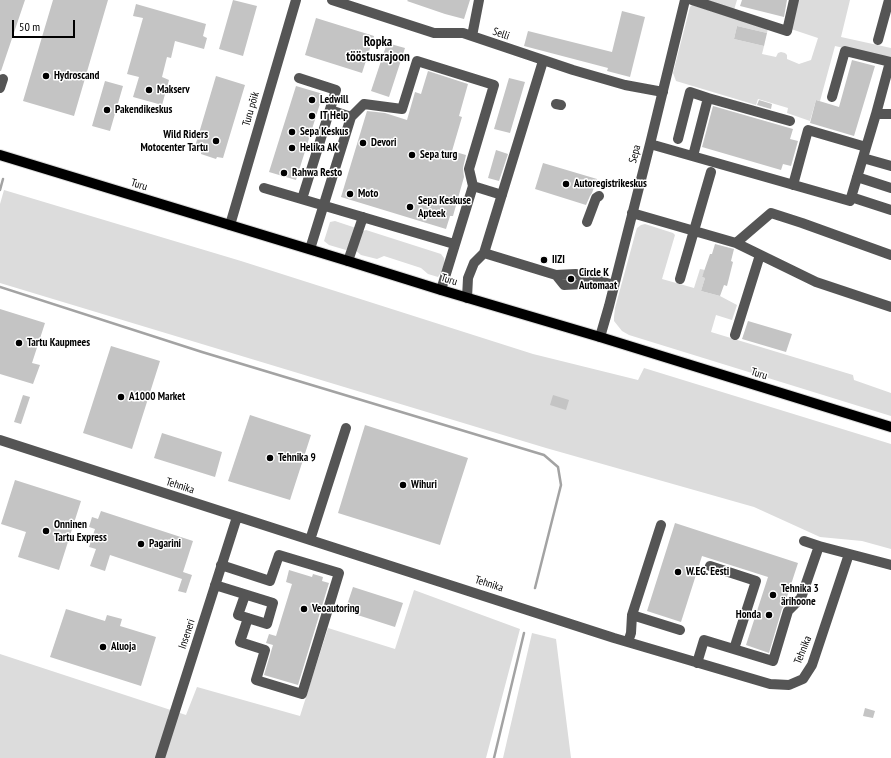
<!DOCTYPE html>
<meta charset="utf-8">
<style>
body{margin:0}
#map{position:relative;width:891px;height:758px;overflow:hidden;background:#fff;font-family:"PT Sans Narrow",sans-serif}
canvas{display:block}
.scale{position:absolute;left:12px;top:20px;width:63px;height:18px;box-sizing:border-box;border:2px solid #000;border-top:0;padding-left:5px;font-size:12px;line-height:14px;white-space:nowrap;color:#000;-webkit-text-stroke:3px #fff;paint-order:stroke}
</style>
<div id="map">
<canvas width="891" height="758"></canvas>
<div class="scale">50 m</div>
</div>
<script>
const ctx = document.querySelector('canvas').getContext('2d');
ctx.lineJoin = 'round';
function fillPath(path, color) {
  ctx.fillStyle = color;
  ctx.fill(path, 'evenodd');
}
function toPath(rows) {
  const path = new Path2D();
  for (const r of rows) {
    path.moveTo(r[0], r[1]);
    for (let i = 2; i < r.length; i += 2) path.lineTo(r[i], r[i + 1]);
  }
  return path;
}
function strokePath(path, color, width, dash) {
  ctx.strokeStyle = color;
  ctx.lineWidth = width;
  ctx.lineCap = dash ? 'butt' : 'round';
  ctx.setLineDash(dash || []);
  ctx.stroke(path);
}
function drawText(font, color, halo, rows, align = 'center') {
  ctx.font = font + ' "PT Sans Narrow",sans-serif';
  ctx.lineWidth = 3;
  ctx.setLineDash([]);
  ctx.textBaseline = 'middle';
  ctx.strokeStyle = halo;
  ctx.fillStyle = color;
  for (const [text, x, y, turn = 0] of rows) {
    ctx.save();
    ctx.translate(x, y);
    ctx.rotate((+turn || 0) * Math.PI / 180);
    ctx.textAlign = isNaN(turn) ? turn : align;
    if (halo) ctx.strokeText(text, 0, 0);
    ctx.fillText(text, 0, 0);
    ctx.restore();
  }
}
fillPath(toPath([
 [702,0,737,0,734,10],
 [798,0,850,0,841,37,891,48,891,59,835,46,820,101,816,100,810,121,787,113,788,108,758,99,756,105,676,81,673,73,690,7,692,5,768,29,767,33,737,26,734,39,764,46,762,54,776,57,778,53,781,52,785,53,787,55,787,59,799,64,811,60,818,38,791,29],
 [4,190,241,261,533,354,638,380,644,368,891,444,891,549,862,541,820,537,754,507,546,448,0,283,0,204],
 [335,221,356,228,350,247,346,250,329,245,324,241,330,222],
 [645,224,673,233,675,235,662,279,694,288,700,269,705,270,702,277,705,278,701,291,720,296,737,305,732,320,716,315,711,332,853,375,854,380,891,393,891,416,629,335,622,331,614,321,614,317,615,308,636,231,637,228,641,225],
 [366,230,441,254,444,258,445,265,443,269,438,277,428,274,421,268,384,256,377,259,361,255,355,250,361,232],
 [414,590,520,629,486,758,0,758,0,654,186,715,197,687,300,716,328,628,395,649],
 [532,633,556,639,571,758,503,758]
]), '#dcdcdc');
strokePath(toPath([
 [0,190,3,179],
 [0,287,202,352,544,455,558,467,561,485,535,588],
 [494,758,524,633]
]), '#a3a3a3', 2.5);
fillPath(toPath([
 [0,0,25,0,1,71,0,71],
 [53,0,108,0,74,116,23,101],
 [233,0,257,6,243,56,219,49],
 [408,0,470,0,464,19,445,14,407,1],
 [742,0,787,0,784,17,740,6],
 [136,4,206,24,203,36,207,38,204,49,175,41,171,58,167,57,162,77,169,80,162,105,133,97,139,77,127,74,143,18,133,16],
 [622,11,645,17,630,77,607,71,608,68,524,46,528,31,612,52],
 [316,18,374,36,362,73,305,55],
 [737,26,767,33,764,46,734,39],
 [387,43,405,48,389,97,371,91],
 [852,60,875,66,854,136,810,123,816,100,839,107],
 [428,71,468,84,459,116,462,117,452,151,466,155,463,168,464,177,453,216,450,216,446,229,341,197,367,111,385,113,407,120,415,92,421,94],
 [216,76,245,85,223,158,217,157,216,159,201,154,201,152,194,150],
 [509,78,525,82,510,133,494,129],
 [105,81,123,86,110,131,92,126],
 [296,86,323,94,296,180,269,172],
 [759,100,772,104,771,109,757,105],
 [713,106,793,129,790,139,798,141,791,166,783,164,781,170,702,147],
 [496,150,508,154,499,181,488,178],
 [543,163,597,179,592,193,590,196,586,205,535,189],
 [715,244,734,249,731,261,733,262,727,286,724,285,720,296,701,291,705,278,702,277,710,254,712,254],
 [0,309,45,323,32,363,40,365,33,384,0,374],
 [748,321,792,334,786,352,742,339],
 [111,346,160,361,132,449,83,433],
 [23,395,30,397,21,424,14,422],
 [553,395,569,400,566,410,550,405],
 [250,415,311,435,290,500,228,481],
 [365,425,468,458,440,545,338,513],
 [162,433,222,452,215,477,154,458],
 [15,480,81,501,59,570,18,557,26,532,1,524],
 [101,511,193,541,183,572,192,575,186,593,178,591,182,579,110,555,105,571,90,566,96,549,89,547,95,529,89,527,92,517,98,519],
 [675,523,798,563,784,606,782,609,769,653,746,645,768,577,702,556,681,622,647,611],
 [289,570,312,577,313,574,323,577,322,581,329,583,298,685,264,675,273,645,266,643,269,634,276,636,292,584,286,582],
 [353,587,403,603,395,627,345,611],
 [66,609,105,621,107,615,122,619,120,626,156,637,141,686,50,657],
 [865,708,875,711,873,718,863,716]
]), '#c4c4c4');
const major = toPath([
 [0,155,348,261,441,290,600,337,891,427]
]);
strokePath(major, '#dbdbdb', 12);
strokePath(toPath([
 [332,0,434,33,463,33,573,70,625,85,663,92],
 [692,0,787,31,794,0],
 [472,36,479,0],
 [878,40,889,0],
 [299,78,336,90,302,199],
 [0,88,3,79],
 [832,97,845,51,890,62,876,114],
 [556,104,561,105],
 [330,110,351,117],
 [678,139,690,92,708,98],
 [650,144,850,201,876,114,891,114],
 [693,156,708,98,790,121],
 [863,158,891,166],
 [857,177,891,188],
 [793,185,808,130,866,147],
 [473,186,502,195],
 [264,188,454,244],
 [851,197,891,210],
 [632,213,736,243,816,282,891,307],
 [587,222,596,198,599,196],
 [230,225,296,0],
 [736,243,771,213,802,223,891,255],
 [310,249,351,117,364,104,402,109,417,61,494,85,469,169,473,186,441,290],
 [484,253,556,275,564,285,582,284,584,276],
 [348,261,363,217],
 [556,275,576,274,614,285],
 [680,279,711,172],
 [467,298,468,278,474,263,484,253,543,61],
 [735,335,760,255],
 [600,337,609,306,650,144,685,0],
 [0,440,614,638,770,684,789,685,803,679,812,665,849,554],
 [310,540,346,428],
 [804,541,819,546],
 [221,565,270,581,279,555,339,573,302,694,256,680,265,650,240,642,248,618],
 [710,566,756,581,734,649],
 [215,585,273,603,267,624,238,615,245,595],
 [632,615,680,630],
 [628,642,631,633,632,615,661,525],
 [697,663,704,640,773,661,788,611,801,598,819,546,891,565],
 [160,758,237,517]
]), '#555', 10);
strokePath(major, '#000', 10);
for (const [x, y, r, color] of [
 [46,76,4,"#000"],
 [149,90,4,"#000"],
 [312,100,4,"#000"],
 [107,110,4,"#000"],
 [312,116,4,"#000"],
 [292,132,4,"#000"],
 [216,141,4,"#000"],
 [363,143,4,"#000"],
 [292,148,4,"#000"],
 [412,155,4,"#000"],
 [284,173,4,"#000"],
 [566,184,4,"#000"],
 [350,194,4,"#000"],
 [410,207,4,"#000"],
 [544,260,4,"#000"],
 [571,279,4,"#000"],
 [19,343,4,"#000"],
 [121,397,4,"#000"],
 [270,458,4,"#000"],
 [403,485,4,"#000"],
 [46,531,4,"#000"],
 [141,544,4,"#000"],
 [678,572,4,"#000"],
 [773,595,4,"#000"],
 [304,609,4,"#000"],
 [769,615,4,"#000"],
 [103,647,4,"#000"]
]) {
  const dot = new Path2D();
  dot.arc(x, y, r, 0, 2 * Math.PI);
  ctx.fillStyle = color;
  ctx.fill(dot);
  strokePath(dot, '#fff', 1.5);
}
drawText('11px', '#000', '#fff', [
 ["Selli",501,34,19],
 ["Turu põik",251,109,-74],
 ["Sepa",635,154,-75],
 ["Turu",139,185,17],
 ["Turu",449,280,17],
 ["Turu",759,374,17],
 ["Tehnika",180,486,18],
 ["Tehnika",489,584,18],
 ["Inseneri",187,634,-72],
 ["Tehnika",803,650,-68]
]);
drawText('bold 11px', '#000', '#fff', [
 ["Hydroscand",54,76],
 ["Makserv",157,90],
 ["Ledwill",320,100],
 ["Pakendikeskus",115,110],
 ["IT Help",320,116],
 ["Sepa Keskus",300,132],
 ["Wild Riders",208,135,"right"],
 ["Motocenter Tartu",208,148,"right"],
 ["Devori",371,143],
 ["Helika AK",300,148],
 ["Sepa turg",420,155],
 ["Rahwa Resto",292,173],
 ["Autoregistrikeskus",574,184],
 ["Moto",358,194],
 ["Sepa Keskuse",418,201],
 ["Apteek",418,214],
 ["IIZI",552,260],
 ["Circle K",579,273],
 ["Automaat",579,286],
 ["Tartu Kaupmees",27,343],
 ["A1000 Market",129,397],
 ["Tehnika 9",278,458],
 ["Wihuri",411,485],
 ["Onninen",54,525],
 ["Tartu Express",54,538],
 ["Pagarini",149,544],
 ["W.EG. Eesti",686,572],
 ["Tehnika 3",781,589],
 ["ärihoone",781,602],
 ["Veoautoring",312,609],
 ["Honda",761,615,"right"],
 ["Aluoja",111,647]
], 'left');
drawText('bold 13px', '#000', '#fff', [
 ["Ropka",378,42],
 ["tööstusrajoon",378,57]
]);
</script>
